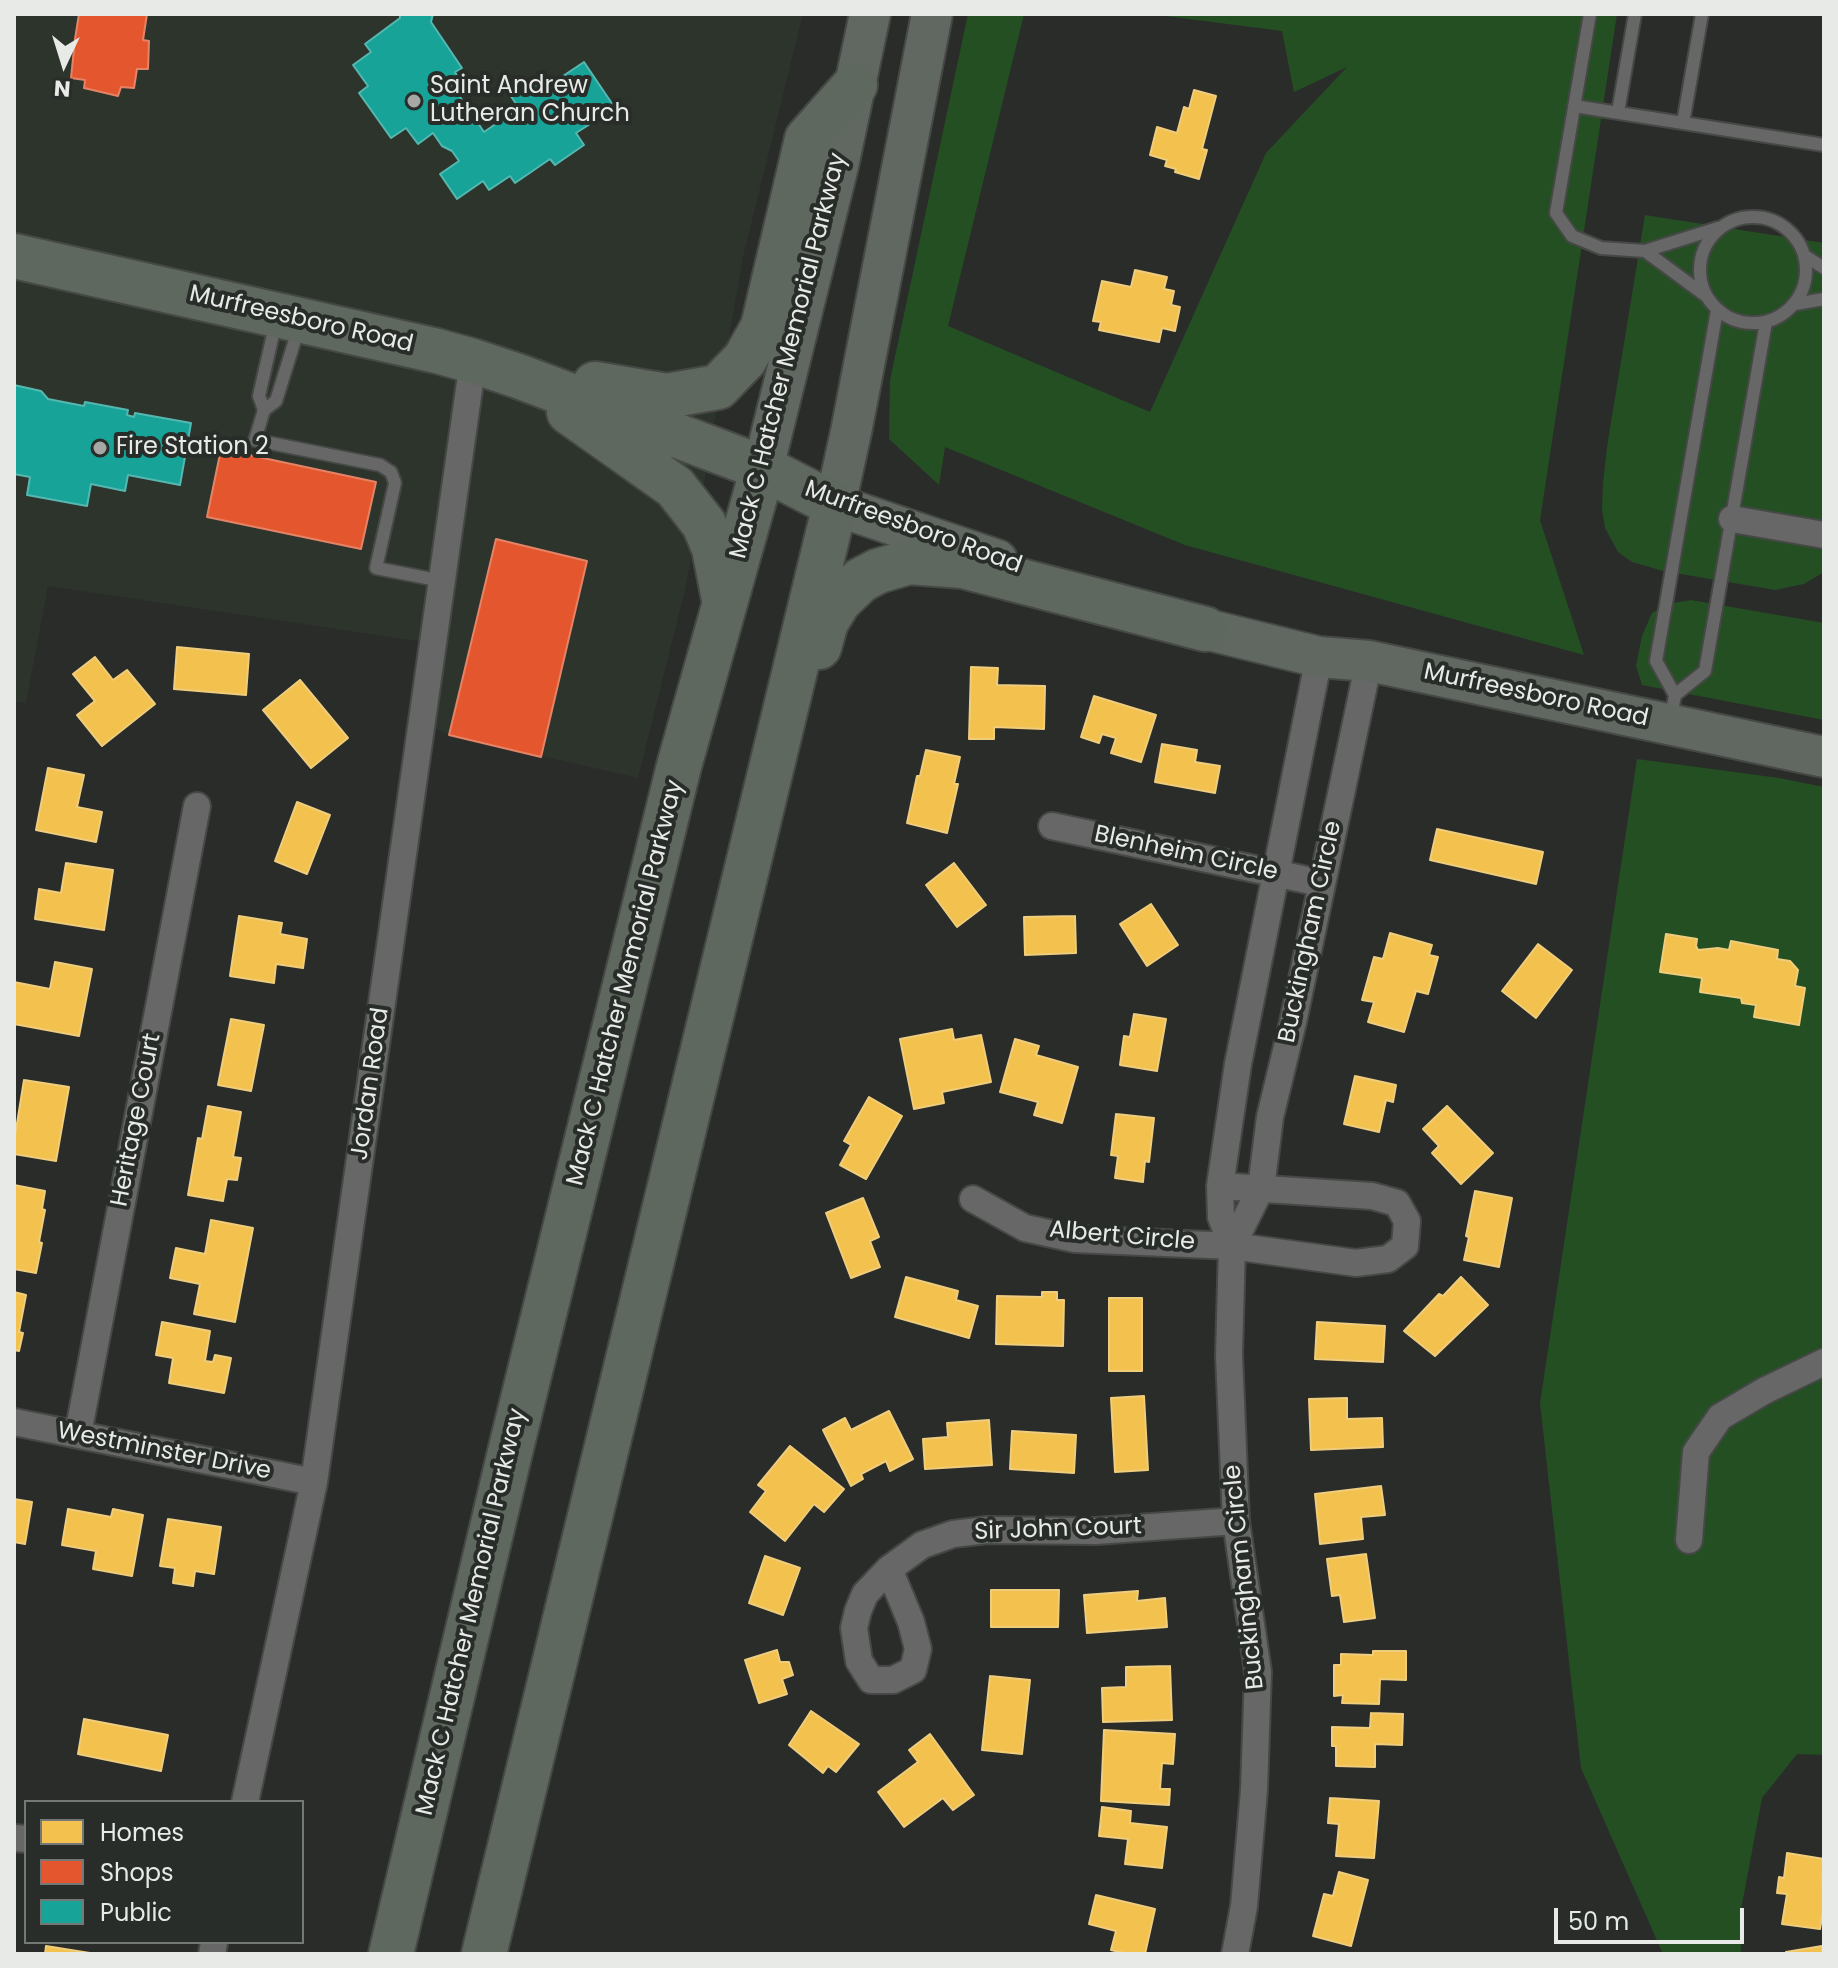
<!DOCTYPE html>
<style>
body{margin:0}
#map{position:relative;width:1838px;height:1968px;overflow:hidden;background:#2a2c2a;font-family:Poppins,sans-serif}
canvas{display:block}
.frame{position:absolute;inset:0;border:16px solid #e7eae7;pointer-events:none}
.legend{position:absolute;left:24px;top:1800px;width:280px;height:144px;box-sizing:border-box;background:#292d29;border:2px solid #757975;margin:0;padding:10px 14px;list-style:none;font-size:24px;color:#e7eae7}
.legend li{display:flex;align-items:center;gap:16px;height:40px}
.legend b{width:40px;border:2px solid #757975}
.north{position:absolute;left:24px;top:24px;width:80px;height:80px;-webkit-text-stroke:6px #292d29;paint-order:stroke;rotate:184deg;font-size:22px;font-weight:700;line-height:32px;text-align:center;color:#e7eae7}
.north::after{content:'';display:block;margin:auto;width:28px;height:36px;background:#e7eae7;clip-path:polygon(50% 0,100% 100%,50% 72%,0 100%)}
.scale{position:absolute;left:1554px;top:1908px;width:190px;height:36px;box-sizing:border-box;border:4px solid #e7eae7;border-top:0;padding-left:10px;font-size:24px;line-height:28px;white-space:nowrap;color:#e7eae7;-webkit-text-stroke:6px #292d29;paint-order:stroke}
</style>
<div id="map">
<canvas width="1838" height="1968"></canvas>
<div class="frame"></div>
<ul class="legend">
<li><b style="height:22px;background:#f2c14e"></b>Homes</li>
<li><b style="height:22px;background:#e4572e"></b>Shops</li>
<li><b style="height:22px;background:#17a398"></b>Public</li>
</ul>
<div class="north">N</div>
<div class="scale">50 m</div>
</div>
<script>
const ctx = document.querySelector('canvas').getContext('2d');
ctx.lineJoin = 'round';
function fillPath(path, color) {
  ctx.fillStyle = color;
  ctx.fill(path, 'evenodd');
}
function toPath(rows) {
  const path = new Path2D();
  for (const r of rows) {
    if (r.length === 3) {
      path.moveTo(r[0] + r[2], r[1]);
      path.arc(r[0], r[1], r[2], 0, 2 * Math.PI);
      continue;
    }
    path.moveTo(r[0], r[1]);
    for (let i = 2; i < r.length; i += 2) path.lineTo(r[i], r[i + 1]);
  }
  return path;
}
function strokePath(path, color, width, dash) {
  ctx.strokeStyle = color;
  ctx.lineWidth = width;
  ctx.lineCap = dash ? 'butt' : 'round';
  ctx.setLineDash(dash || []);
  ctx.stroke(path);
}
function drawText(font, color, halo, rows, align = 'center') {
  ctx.font = font + ' Poppins,sans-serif';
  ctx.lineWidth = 8;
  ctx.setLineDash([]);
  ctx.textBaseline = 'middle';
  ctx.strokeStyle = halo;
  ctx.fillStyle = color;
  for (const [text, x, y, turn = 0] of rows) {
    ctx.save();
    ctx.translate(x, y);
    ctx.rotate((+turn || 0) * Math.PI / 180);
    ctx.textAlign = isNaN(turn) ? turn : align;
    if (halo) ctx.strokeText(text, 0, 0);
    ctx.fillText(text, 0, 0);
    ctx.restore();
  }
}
fillPath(toPath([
 [14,14,803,14,743,257,686,586,638,778,449,735,433,727,443,645,48,586,26,703,14,701]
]), '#2c342c');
fillPath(toPath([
 [968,14,1024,14,948,326,1150,412,1266,153,1347,67,1294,92,1282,31,1150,14,1617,14,1540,520,1584,655,1185,545,945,447,939,485,889,439,890,380],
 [1645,215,1824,243,1824,572,1804,584,1775,590,1663,571,1632,562,1618,552,1605,528,1602,509,1603,483,1607,447],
 [1691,600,1824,623,1824,720,1642,685,1636,666,1642,636,1652,613,1668,604],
 [1637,759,1779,778,1824,787,1824,1755,1797,1754,1762,1798,1740,1915,1741,1954,1663,1954,1581,1768,1540,1403]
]), '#244f23');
const homes = toPath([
 [1194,90,1216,96,1202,149,1207,150,1199,179,1175,172,1176,169,1165,166,1167,160,1150,155,1157,127,1177,133,1184,107,1189,109,1194,90],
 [1135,270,1167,277,1164,289,1174,291,1171,305,1180,307,1175,331,1162,328,1159,342,1099,330,1101,322,1093,321,1102,281,1131,287,1135,270],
 [177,647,249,654,246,695,174,689,177,647],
 [95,657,113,680,127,670,155,704,102,746,77,715,95,701,73,674,95,657],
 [971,667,998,668,997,685,1045,686,1044,729,994,727,994,739,969,739,971,667],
 [300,680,348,738,311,768,263,710,300,680],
 [1094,696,1156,715,1141,762,1111,753,1116,738,1102,734,1099,743,1081,737,1094,696],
 [1162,744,1197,750,1195,762,1220,766,1215,793,1155,782,1162,744],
 [926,750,960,757,954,784,958,784,947,833,907,823,917,776,920,776,926,750],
 [48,768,84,775,77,807,102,812,96,842,36,830,48,768],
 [297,802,330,815,307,874,275,861,297,802],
 [1437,829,1543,852,1536,884,1430,860,1437,829],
 [66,863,113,870,104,930,35,919,39,889,61,893,66,863],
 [954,863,986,905,957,927,926,885,954,863],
 [1151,904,1178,945,1147,966,1120,924,1151,904],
 [239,916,282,923,280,934,307,939,303,968,276,964,274,983,230,976,239,916],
 [1075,916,1076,953,1025,955,1024,917,1075,916],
 [1390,933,1432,945,1429,955,1438,957,1428,994,1416,991,1404,1032,1368,1022,1374,1002,1362,1000,1374,957,1383,959,1390,933],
 [1666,934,1697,939,1696,946,1698,950,1718,948,1729,950,1731,941,1778,950,1777,959,1790,961,1798,970,1795,986,1805,988,1799,1025,1754,1017,1756,1005,1742,1003,1741,998,1700,992,1702,978,1660,972,1666,934],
 [1538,944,1572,970,1536,1018,1502,991,1538,944],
 [55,962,92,969,79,1036,14,1024,14,982,50,989,55,962],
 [1134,1014,1166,1019,1157,1071,1120,1065,1124,1036,1130,1037,1134,1014],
 [231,1019,264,1025,251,1091,218,1085,231,1019],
 [952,1029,954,1040,981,1035,991,1082,942,1092,944,1103,914,1109,900,1039,952,1029],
 [1015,1039,1039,1046,1036,1055,1078,1067,1062,1123,1034,1115,1038,1102,1000,1092,1015,1039],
 [1355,1076,1396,1085,1393,1102,1386,1100,1379,1132,1344,1124,1355,1076],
 [24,1080,69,1087,56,1161,14,1154,14,1142,24,1080],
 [869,1097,902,1116,866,1179,840,1165,851,1145,844,1141,869,1097],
 [208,1106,241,1112,233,1157,241,1158,237,1180,227,1179,223,1201,188,1195,198,1138,202,1139,208,1106],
 [1447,1106,1493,1153,1461,1184,1432,1153,1439,1146,1423,1129,1447,1106],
 [1116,1114,1154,1118,1149,1162,1145,1161,1143,1182,1115,1178,1118,1156,1111,1155,1116,1114],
 [14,1185,45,1191,42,1209,45,1210,39,1242,42,1243,36,1273,14,1269,14,1185],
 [1475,1191,1512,1198,1499,1267,1464,1260,1469,1237,1466,1236,1475,1191],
 [863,1198,879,1237,870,1241,880,1267,851,1278,826,1213,863,1198],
 [211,1220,253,1228,235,1322,194,1314,200,1284,170,1278,176,1248,205,1254,211,1220],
 [906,1277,958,1291,956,1300,978,1306,969,1338,895,1317,906,1277],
 [1461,1277,1488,1305,1435,1356,1404,1331,1439,1294,1443,1296,1461,1277],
 [14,1292,26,1295,19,1332,23,1333,19,1351,14,1350,14,1292],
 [1042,1292,1057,1292,1057,1300,1064,1300,1063,1346,996,1344,997,1296,1042,1297,1042,1292],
 [1109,1298,1142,1298,1142,1371,1109,1371,1109,1298],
 [162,1322,210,1331,205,1361,213,1362,215,1355,231,1358,224,1393,169,1383,173,1358,156,1355,162,1322],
 [1317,1322,1385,1326,1383,1362,1315,1359,1317,1322],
 [1144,1396,1148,1470,1115,1472,1111,1398,1144,1396],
 [1347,1398,1347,1419,1382,1418,1383,1447,1311,1450,1309,1399,1347,1398],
 [889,1411,913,1459,890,1471,886,1461,861,1474,863,1479,851,1486,823,1430,845,1418,851,1430,889,1411],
 [989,1420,992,1465,925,1469,923,1439,948,1437,947,1423,989,1420],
 [1012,1431,1076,1435,1074,1473,1010,1469,1012,1431],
 [790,1446,844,1489,824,1512,814,1504,785,1541,750,1512,766,1491,758,1485,790,1446],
 [1381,1486,1385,1515,1361,1517,1363,1539,1320,1544,1315,1494,1381,1486],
 [14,1499,32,1502,25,1544,14,1542,14,1499],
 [68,1509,111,1517,113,1509,143,1515,132,1576,93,1569,96,1551,62,1545,68,1509],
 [168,1519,221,1527,214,1574,195,1571,193,1586,173,1583,175,1568,160,1566,168,1519],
 [1366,1554,1375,1618,1344,1622,1340,1595,1332,1596,1327,1559,1366,1554],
 [765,1556,800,1568,783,1615,749,1603,765,1556],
 [991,1590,1059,1590,1058,1627,991,1627,991,1590],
 [1138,1591,1137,1601,1165,1598,1167,1627,1087,1633,1084,1595,1138,1591],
 [777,1650,780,1662,789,1662,793,1675,782,1679,787,1694,759,1703,745,1660,777,1650],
 [1373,1651,1406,1651,1406,1680,1380,1679,1379,1704,1342,1703,1343,1695,1334,1696,1334,1665,1341,1665,1341,1654,1373,1655,1373,1651],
 [1170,1666,1172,1720,1103,1722,1102,1688,1126,1687,1126,1667,1170,1666],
 [990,1676,1030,1680,1022,1754,982,1750,990,1676],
 [811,1711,859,1744,836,1772,828,1766,823,1773,789,1745,811,1711],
 [1371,1713,1403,1714,1402,1745,1375,1744,1375,1767,1336,1766,1336,1746,1332,1746,1332,1727,1370,1728,1371,1713],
 [84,1719,168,1735,161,1771,78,1754,84,1719],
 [1104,1730,1175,1734,1173,1764,1162,1763,1160,1789,1170,1789,1169,1805,1101,1801,1104,1730],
 [930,1734,974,1795,953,1810,943,1798,904,1827,878,1792,918,1762,909,1750,930,1734],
 [1330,1798,1379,1801,1374,1858,1336,1856,1339,1824,1328,1823,1330,1798],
 [1102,1807,1131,1811,1130,1823,1167,1827,1162,1868,1125,1864,1128,1839,1099,1836,1102,1807],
 [1787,1853,1824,1859,1822,1881,1824,1882,1824,1905,1820,1929,1782,1924,1787,1894,1777,1893,1779,1877,1784,1878,1787,1853],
 [1339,1872,1368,1880,1351,1946,1313,1936,1324,1894,1333,1896,1339,1872],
 [1096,1895,1155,1909,1145,1954,1128,1954,1111,1950,1116,1931,1089,1924,1096,1895],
 [46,1946,96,1954,45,1954,46,1946],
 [1822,1946,1823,1954,1786,1954,1786,1952,1822,1946]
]);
fillPath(homes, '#f2c14e');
strokePath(homes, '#efcd7c', 2);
const shops = toPath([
 [79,14,147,14,143,40,149,41,148,69,137,69,134,88,121,87,118,96,84,88,85,80,71,78,75,39,79,14],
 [221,449,376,482,361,549,207,517,221,449],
 [496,539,587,561,541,757,449,735,496,539]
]);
fillPath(shops, '#e4572e');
strokePath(shops, '#e58366', 2);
const public = toPath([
 [400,14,433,14,431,22,462,68,455,72,461,83,454,88,484,132,519,108,510,95,540,74,548,86,584,62,615,108,576,133,584,145,555,165,550,159,515,183,510,176,489,190,483,181,457,199,440,174,459,161,452,151,442,146,433,133,418,144,406,128,391,138,359,93,368,86,353,65,371,52,365,44,400,18,400,14],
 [14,385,41,391,48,399,84,406,85,402,128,410,127,415,134,417,135,413,191,423,180,485,128,475,125,491,91,484,87,506,27,495,30,477,14,474,14,385]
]);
fillPath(public, '#17a398');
strokePath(public, '#55b8b0', 2);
const lane = toPath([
 [1590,14,1556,213,1572,236,1601,248,1645,251,1718,228],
 [1574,106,1824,145],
 [1618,112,1635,14],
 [1683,123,1702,14],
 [1753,270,53],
 [1645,251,1706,296],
 [1805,256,1824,268],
 [1795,304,1824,299],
 [276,321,259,396,264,410,255,440,380,465,391,472,395,483,376,568,442,581],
 [264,410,276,401,299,327],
 [1675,695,1705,671,1766,322],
 [1671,718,1675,695,1656,661,1717,310]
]);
const street = toPath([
 [1732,519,1824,535],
 [1052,826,1321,883],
 [973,1199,1025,1228,1075,1239,1232,1246,1356,1263,1388,1259,1405,1246,1407,1221,1397,1203,1372,1196,1220,1186],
 [1232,1246,1261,1188,1270,1117,1293,1022,1369,661],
 [14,1422,314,1482],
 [78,1434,197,806],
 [1689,1540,1696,1452,1720,1417,1764,1391,1824,1362],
 [889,1569,911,1622,918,1649,913,1670,893,1680,871,1680,859,1661,854,1628,858,1611,865,1594,889,1569,922,1545,953,1534,987,1530,1096,1531,1236,1521],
 [245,1802,314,1482,473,361],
 [14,1838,26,1839],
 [212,1954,214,1942],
 [1235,1954,1244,1906,1254,1790,1258,1672,1236,1521,1229,1355,1232,1246,1221,1217,1220,1186,1238,1064,1319,657]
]);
const primary = toPath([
 [932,14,851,432,835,505,997,560],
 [763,468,838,166,870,14],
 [1176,620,1205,629,1319,657,1369,661,1824,757]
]);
const highway = toPath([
 [14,256,437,351,473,361,518,376,763,468,835,505,484,1954],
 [595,384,667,396,718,387,745,359,763,327,807,139,855,85],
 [569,412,675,487,704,524,714,548,724,599],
 [819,647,826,622,839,601,861,580,878,571,909,562,963,566,1205,629],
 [391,1954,511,1448,679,766,763,468]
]);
strokePath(lane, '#454845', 16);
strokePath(street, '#454845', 30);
strokePath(primary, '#454845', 44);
strokePath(highway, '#454845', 48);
strokePath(lane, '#666766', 12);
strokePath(street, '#666766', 26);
strokePath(primary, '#616861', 40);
strokePath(highway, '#5f685e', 44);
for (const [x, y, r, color] of [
 [414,101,8,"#a5a8a5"],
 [100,448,8,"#a5a8a5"]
]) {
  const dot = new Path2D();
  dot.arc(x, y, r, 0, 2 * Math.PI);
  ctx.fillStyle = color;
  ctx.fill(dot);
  strokePath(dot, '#292d29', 3);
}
drawText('24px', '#e7eae7', '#292d29', [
 ["Saint Andrew",430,87],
 ["Lutheran Church",430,115],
 ["Fire Station 2",116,448]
], 'left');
drawText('24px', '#e7eae7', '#292d29', [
 ["Murfreesboro Road",301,320,13],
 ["Mack C Hatcher Memorial Parkway",789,356,-76],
 ["Murfreesboro Road",913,528,20],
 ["Murfreesboro Road",1536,696,12],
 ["Blenheim Circle",1186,854,12],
 ["Buckingham Circle",1311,932,-78],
 ["Mack C Hatcher Memorial Parkway",626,983,-76],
 ["Jordan Road",371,1084,-82],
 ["Heritage Court",137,1120,-79],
 ["Albert Circle",1122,1237,5],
 ["Westminster Drive",164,1452,11],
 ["Sir John Court",1058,1530,-2],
 ["Buckingham Circle",1245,1577,-96],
 ["Mack C Hatcher Memorial Parkway",472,1612,-77]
]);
</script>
